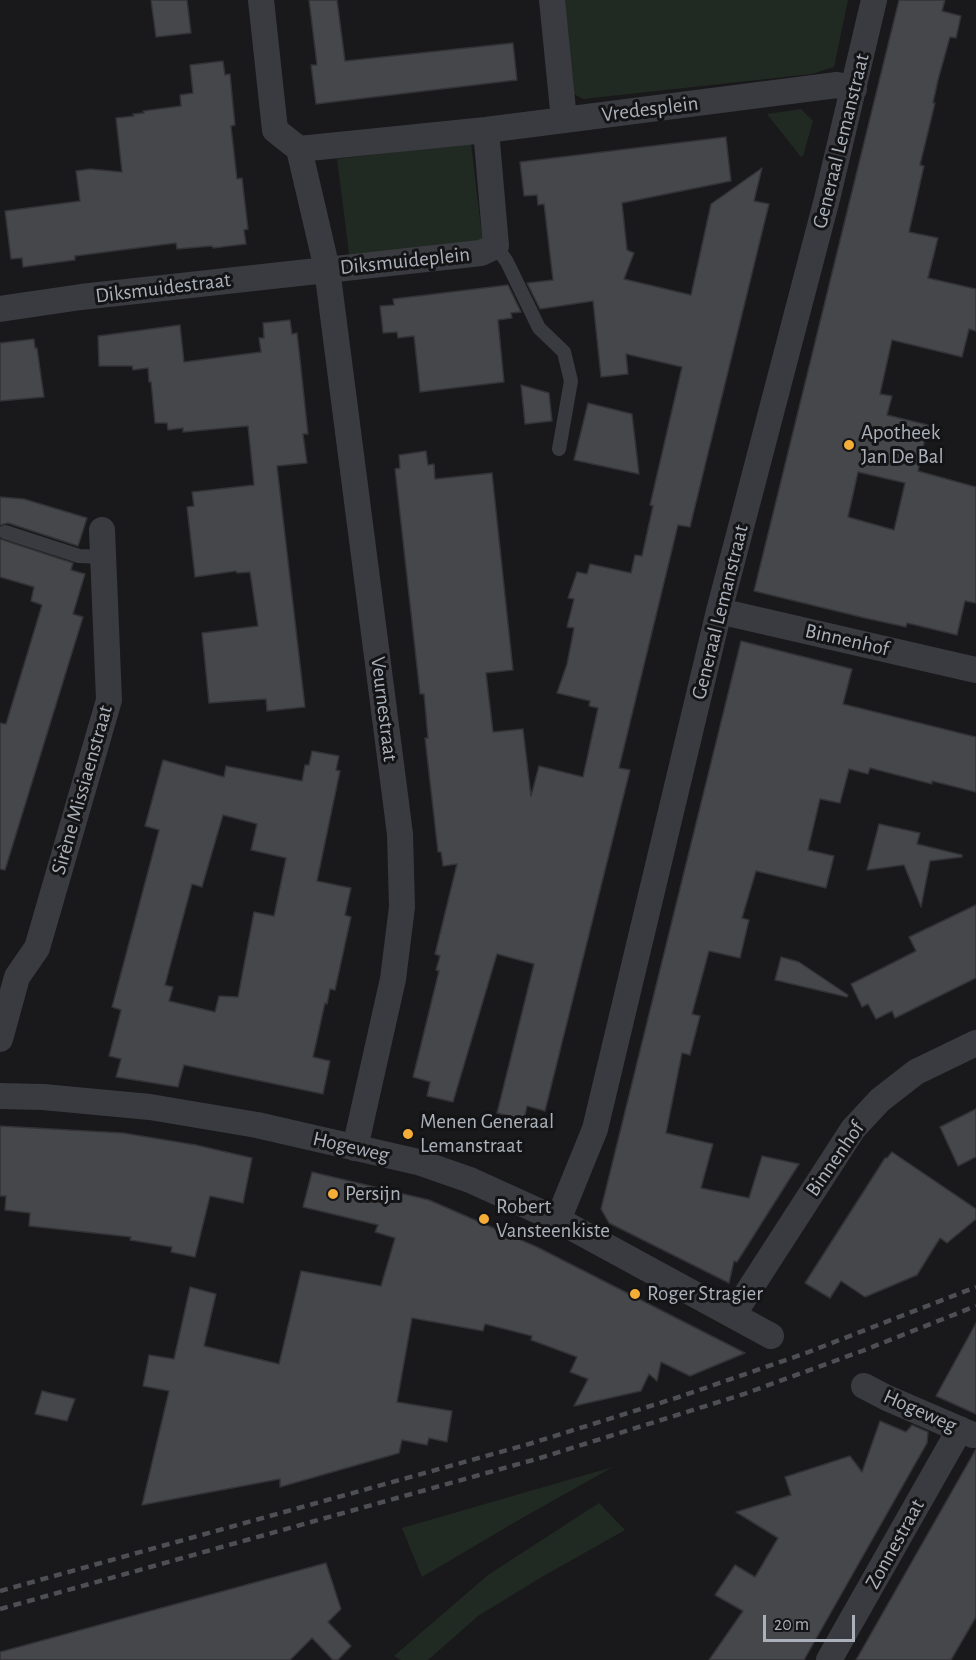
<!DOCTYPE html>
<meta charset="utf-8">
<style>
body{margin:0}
#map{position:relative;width:976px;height:1660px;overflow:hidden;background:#19191b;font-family:"Alegreya Sans",sans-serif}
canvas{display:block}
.scale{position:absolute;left:763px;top:1615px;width:92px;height:27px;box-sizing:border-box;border:3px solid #abb1bb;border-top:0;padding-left:8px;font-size:18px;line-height:21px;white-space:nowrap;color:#abb1bb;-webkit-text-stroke:4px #141416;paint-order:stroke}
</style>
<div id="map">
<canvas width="976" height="1660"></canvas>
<div class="scale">20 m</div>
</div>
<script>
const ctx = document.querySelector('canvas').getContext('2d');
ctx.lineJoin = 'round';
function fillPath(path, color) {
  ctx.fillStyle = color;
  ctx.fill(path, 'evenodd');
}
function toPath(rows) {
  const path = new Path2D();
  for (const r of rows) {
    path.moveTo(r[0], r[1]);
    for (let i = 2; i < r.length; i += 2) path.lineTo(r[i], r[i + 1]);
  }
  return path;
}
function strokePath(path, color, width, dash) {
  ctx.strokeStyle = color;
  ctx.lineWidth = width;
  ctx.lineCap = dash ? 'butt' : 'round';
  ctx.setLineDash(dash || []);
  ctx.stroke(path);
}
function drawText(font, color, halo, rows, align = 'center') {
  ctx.font = font + ' "Alegreya Sans",sans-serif';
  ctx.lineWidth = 6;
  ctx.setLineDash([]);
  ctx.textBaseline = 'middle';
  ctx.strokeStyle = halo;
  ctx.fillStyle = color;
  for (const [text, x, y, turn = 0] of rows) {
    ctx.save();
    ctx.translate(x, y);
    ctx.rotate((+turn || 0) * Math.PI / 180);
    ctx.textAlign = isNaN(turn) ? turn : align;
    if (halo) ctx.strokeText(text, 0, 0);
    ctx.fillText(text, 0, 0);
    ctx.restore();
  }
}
fillPath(toPath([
 [559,0,848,0,834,67,812,74,583,99,572,93],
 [801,109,813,121,803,156,801,157,767,114],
 [471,143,483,245,350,261,337,159],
 [613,1467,522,1518,422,1577,402,1528],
 [599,1503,625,1530,540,1578,478,1616,428,1660,401,1660,394,1656,488,1575]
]), '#212a22');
const building = toPath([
 [151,0,187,0,191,33,156,37,151,0],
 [309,0,337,0,345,61,513,43,517,80,316,104,311,65,317,65,309,0],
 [899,0,945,0,942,11,961,16,956,38,950,37,938,80,933,103,935,103,920,165,924,166,909,232,938,238,928,278,976,289,976,331,969,329,962,357,892,340,880,394,892,396,887,415,928,425,918,471,976,487,976,603,965,601,957,635,907,623,906,627,865,618,754,591,899,0],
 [858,472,905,483,894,530,848,517,858,472],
 [223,61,225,75,230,74,235,125,231,126,237,179,242,178,248,229,244,230,246,244,213,248,212,246,177,249,176,243,75,256,75,260,23,267,22,258,11,259,5,211,80,201,76,171,90,169,122,172,116,118,134,116,133,114,144,113,143,111,181,106,180,95,193,93,190,65,223,61],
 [726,137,731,181,622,203,627,250,634,253,624,279,691,295,711,204,762,168,754,201,769,204,690,527,678,525,619,768,630,770,545,1111,527,1106,524,1120,497,1113,534,964,497,954,453,1102,427,1096,430,1082,413,1077,439,971,436,970,440,956,435,954,457,864,443,866,441,852,438,852,425,738,428,738,424,694,420,694,395,469,400,468,399,455,426,451,428,465,434,464,435,479,492,473,513,670,486,673,493,732,523,729,531,796,539,766,583,777,598,708,589,706,590,701,557,693,567,664,574,628,567,627,574,599,568,598,577,572,587,574,590,564,631,573,635,555,642,556,653,506,650,505,682,367,626,354,628,374,601,377,593,301,540,309,527,283,553,280,544,204,538,205,537,195,524,196,520,162,726,137],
 [508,285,521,312,511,313,512,318,498,320,504,382,420,392,414,336,398,338,397,332,383,333,380,306,394,305,393,299,508,285],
 [290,320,292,334,297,333,300,359,308,434,303,434,307,463,277,466,305,707,267,711,266,699,209,703,202,633,258,626,250,572,237,573,236,571,195,577,187,507,194,506,192,492,254,485,248,426,183,432,183,428,168,430,167,423,155,423,151,382,149,382,148,368,133,370,132,366,99,366,98,336,180,325,184,362,261,352,259,338,264,338,263,323,290,320],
 [34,339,35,348,37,348,44,397,0,401,0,343,34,339],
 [521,385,549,393,552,421,525,424,521,385],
 [588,403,632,414,639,474,574,460,588,403],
 [0,497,24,499,87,518,78,546,8,523,0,525,0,497],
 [0,539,73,563,71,570,85,574,73,614,83,617,5,870,0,869,0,723,6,724,42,605,31,601,34,587,0,577,0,539],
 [741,641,852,669,843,704,976,737,976,792,932,781,932,784,870,768,868,774,849,769,840,803,820,799,808,850,834,856,826,888,756,871,742,918,749,920,740,958,709,951,692,1014,700,1016,690,1055,682,1053,666,1133,713,1144,701,1188,749,1198,762,1156,799,1164,737,1262,734,1261,729,1283,609,1223,601,1209,741,641],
 [312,751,339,756,336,770,340,771,317,881,351,888,345,915,351,917,335,990,330,989,327,1004,325,1003,313,1057,330,1061,323,1094,184,1065,178,1087,116,1077,121,1059,109,1056,121,1010,112,1007,159,830,145,826,163,760,224,777,226,766,302,781,305,765,309,765,312,751],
 [223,815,257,824,251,850,286,858,274,916,254,912,238,997,219,996,215,1012,169,1001,173,987,165,985,192,884,202,887,223,815],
 [879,824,920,833,917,844,962,855,962,857,930,861,921,907,904,865,867,870,879,824],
 [976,905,976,978,895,1018,892,1011,876,1019,868,1004,862,1007,851,984,916,951,909,937,976,905],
 [781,957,799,962,848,995,847,997,775,980,781,957],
 [976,1109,976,1157,958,1166,940,1127,976,1109],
 [0,1126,123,1133,196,1145,252,1158,243,1203,210,1196,195,1257,171,1252,172,1247,130,1240,131,1237,29,1226,30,1213,5,1210,6,1196,0,1196,0,1126],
 [892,1152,976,1209,976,1219,947,1243,940,1238,917,1275,865,1297,841,1281,830,1298,805,1283,885,1158,887,1158,892,1152],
 [312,1172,429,1200,537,1247,745,1353,690,1376,661,1362,657,1381,649,1374,641,1391,574,1406,588,1379,570,1372,577,1357,531,1340,532,1336,485,1324,483,1331,412,1318,397,1402,452,1411,447,1442,429,1438,427,1445,402,1440,399,1453,280,1487,280,1479,142,1505,169,1391,143,1386,149,1355,174,1359,190,1287,216,1294,204,1346,279,1364,301,1271,381,1286,395,1238,375,1232,378,1225,303,1207,312,1172],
 [976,1323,976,1414,936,1396,976,1323],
 [42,1391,75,1399,67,1421,35,1414,42,1391],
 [880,1421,906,1432,912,1425,928,1432,927,1443,804,1660,709,1660,743,1611,715,1595,735,1565,755,1577,778,1538,736,1512,791,1495,785,1477,850,1456,862,1472,880,1421],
 [976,1449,976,1617,951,1660,856,1660,976,1449],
 [326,1563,341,1609,328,1622,351,1646,338,1660,333,1660,312,1638,290,1660,0,1660,0,1652,326,1563]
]);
fillPath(building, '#45474b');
strokePath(building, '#333337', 1.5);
strokePath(toPath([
 [496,246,507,262,539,328,564,352,571,381,559,449],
 [5,532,79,556,103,557]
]), '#3a3b40', 14);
strokePath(toPath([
 [261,0,275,130,299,149],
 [552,0,564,120],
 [299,149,327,269,400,834,402,907,393,979,355,1148],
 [299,149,486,130,837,85,854,89],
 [0,309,81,297,481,253,496,246,486,130],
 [719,611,976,670],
 [0,1039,17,977,37,948,109,700,102,530],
 [0,1096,43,1097,150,1107,257,1125,418,1162,470,1180,558,1220,771,1336],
 [558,1220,595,1129,719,611,827,199,874,0],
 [733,1315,853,1129,880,1100,916,1072,976,1043],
 [864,1386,887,1398,973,1435],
 [829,1660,960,1429]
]), '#3a3b40', 26);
strokePath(toPath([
 [0,1591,529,1444,679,1397,806,1353,976,1287],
 [0,1609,540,1458,744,1394,862,1351,976,1306]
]), '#4d4f55', 4.5, [8, 6]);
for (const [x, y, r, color] of [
 [849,445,6,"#f4ae38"],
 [408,1134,6,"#f4ae38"],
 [333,1194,6,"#f4ae38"],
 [484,1219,6,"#f4ae38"],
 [635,1294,6,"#f4ae38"]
]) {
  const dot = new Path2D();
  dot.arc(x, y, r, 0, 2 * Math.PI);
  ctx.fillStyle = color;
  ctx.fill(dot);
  strokePath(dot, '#141416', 2);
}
drawText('21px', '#abb1bb', '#141416', [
 ["Vredesplein",650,109,-7],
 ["Generaal Lemanstraat",841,141,-76],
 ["Diksmuideplein",405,261,-6],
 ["Diksmuidestraat",163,288,-7],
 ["Generaal Lemanstraat",720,612,-76],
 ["Binnenhof",847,640,13],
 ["Veurnestraat",384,709,83],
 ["Sirène Missiaenstraat",82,790,-74],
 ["Hogeweg",351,1147,13],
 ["Binnenhof",835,1159,-55],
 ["Hogeweg",920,1411,24],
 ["Zonnestraat",895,1544,-61]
]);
drawText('21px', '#abb1bb', '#141416', [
 ["Apotheek",861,433],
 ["Jan De Bal",861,457],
 ["Menen Generaal",420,1122],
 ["Lemanstraat",420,1146],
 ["Persijn",345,1194],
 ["Robert",496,1207],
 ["Vansteenkiste",496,1231],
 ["Roger Stragier",647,1294]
], 'left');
</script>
